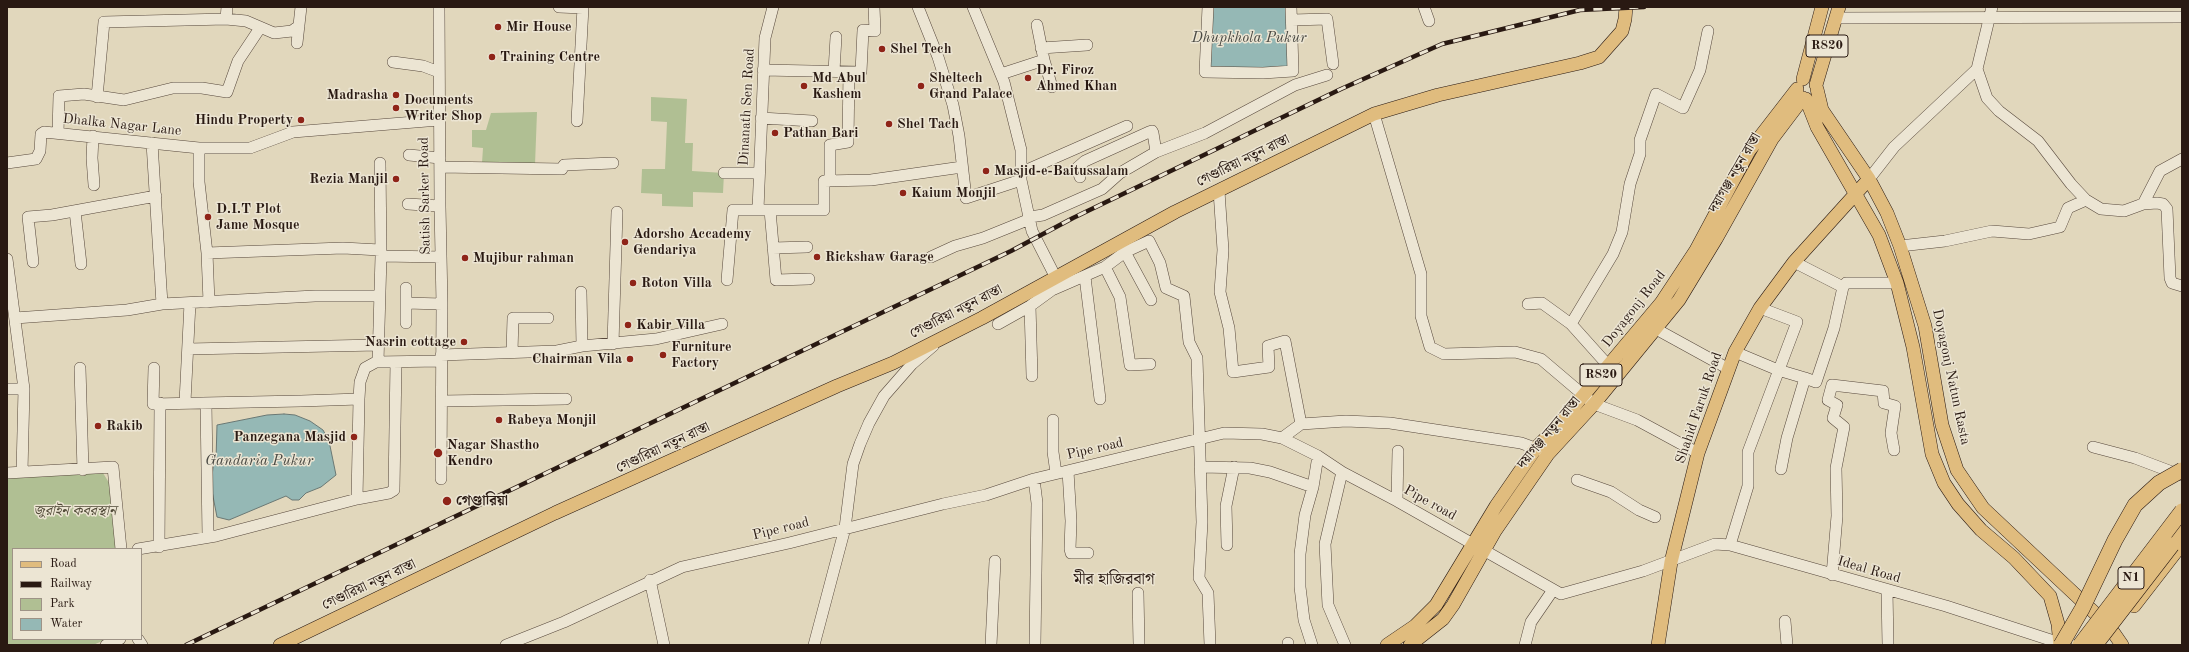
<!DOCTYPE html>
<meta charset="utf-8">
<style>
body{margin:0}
#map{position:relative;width:2189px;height:652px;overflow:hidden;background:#e1d7bc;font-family:"Old Standard TT",serif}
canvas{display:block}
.frame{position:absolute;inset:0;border:8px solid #291912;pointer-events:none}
.legend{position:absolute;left:12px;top:548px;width:130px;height:92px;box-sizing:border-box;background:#ece5d3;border:1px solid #9e9386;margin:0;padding:5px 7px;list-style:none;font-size:12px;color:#291912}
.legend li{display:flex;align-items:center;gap:8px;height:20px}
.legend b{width:20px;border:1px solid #9e9386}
</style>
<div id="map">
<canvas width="2189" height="652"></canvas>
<div class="frame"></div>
<ul class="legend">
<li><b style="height:5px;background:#e0bc7e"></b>Road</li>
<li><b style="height:5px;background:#291912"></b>Railway</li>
<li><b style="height:11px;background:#b0bf93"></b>Park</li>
<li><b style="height:11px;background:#95b8b5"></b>Water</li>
</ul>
</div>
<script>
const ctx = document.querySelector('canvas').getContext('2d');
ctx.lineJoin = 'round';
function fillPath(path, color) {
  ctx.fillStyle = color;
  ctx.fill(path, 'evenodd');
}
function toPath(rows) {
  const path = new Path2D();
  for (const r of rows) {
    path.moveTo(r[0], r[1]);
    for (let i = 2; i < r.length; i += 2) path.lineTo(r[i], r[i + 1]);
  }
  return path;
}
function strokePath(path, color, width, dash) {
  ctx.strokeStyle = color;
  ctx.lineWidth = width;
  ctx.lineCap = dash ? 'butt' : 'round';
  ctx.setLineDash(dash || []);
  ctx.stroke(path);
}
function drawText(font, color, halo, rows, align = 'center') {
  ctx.font = font + ' "Old Standard TT","Noto Serif Bengali",serif';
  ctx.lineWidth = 3;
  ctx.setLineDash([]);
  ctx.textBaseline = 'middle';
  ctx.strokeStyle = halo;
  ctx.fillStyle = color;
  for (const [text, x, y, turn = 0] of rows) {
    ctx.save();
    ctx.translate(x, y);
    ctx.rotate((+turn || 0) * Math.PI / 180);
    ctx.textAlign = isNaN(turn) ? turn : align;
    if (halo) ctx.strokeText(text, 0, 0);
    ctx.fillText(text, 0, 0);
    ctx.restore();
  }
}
fillPath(toPath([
 [651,97,687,99,685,143,693,143,692,171,724,173,723,193,693,192,693,207,662,206,662,194,641,193,642,169,665,169,667,122,651,121],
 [537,112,535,165,482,163,483,148,472,147,472,130,486,130,491,113],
 [103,473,111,486,118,549,13,549,13,639,107,639,93,645,7,645,7,477]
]), '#b0bf93');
const water = toPath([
 [1211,7,1289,7,1290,69,1209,69,1211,7],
 [284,414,295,415,310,421,323,430,329,441,336,475,321,487,306,493,299,500,292,500,286,496,229,520,217,517,211,486,213,468,216,460,217,425,267,415,284,414]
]);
fillPath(water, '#95b8b5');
strokePath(water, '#6a7874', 1);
const minor = toPath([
 [439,7,440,206,442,304,441,479],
 [559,7,583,8],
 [918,7,938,57,953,105,959,136,966,198,1021,180,1032,231,1056,278],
 [973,7,1004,82,1021,150,1021,180],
 [1208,7,1205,72,1263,73,1293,71,1291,7],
 [1424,7,1429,21],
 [1837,18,2182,17],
 [226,19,227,7],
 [1292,20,1327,19,1333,64],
 [297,43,301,7],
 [1041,48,1087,45],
 [1044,60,1052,87],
 [393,62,423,66,439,72],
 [1977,69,1987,98,1999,111,2038,141,2071,184,2086,200,2101,209,2124,211,2143,204,2160,171,2182,159],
 [763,70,861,72,863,30,875,31,874,7],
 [834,71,836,37],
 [1001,74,1044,60,1037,25],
 [97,97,104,22,226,19,246,21,274,33,292,31,299,26],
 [1374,114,1421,274,1421,316,1430,347,1444,354,1515,352,1541,359,1594,404,1637,420,1698,453],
 [761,118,812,121],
 [577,121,583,7],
 [58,133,59,96,84,94,124,100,173,88,202,88,227,92,238,61,260,28],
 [93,136,92,158,94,185],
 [152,143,162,304],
 [199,148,199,182,207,253,209,302],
 [409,155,440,158],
 [7,163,36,159,40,151,41,134,44,132,199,148,250,148,293,132,439,120],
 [440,167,562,169,564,165,613,163],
 [724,173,759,173],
 [1020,173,1127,126],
 [1080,177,1077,168,1085,161,1149,132,1152,131,1153,133,1156,152],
 [1869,179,1894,147,1977,69,1992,7],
 [830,181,830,145,848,142,849,72],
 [1219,191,1223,250,1220,292,1229,328,1233,372,1269,367,1268,346,1285,341,1301,424],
 [408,204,440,206],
 [2143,204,2157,203,2163,204,2167,209,2170,278,2172,283,2182,286],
 [758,210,765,38,773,7],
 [770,210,776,280,809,279],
 [75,211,81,264],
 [1030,217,1043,215,1102,189,1120,173,1156,152,1205,133,1295,85,1327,75],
 [1900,246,1945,241,1992,231,2029,234,2060,227,2068,208,2086,200],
 [773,248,807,247],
 [1125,252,1151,300],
 [207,253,343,248,380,250],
 [381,256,441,257],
 [931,257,955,246,983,238,1030,219],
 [7,259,24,389,22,472],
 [33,262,28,217,52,215,156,196],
 [1794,262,1843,287],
 [1105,267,1120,297,1130,365,1150,364],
 [1085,277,1100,399],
 [727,280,733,210,824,210,824,181,871,180,962,167],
 [406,288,406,303,442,304],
 [581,292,582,346],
 [406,303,406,323],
 [1528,304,1542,303,1571,324,1614,372],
 [1030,306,1032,376],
 [15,318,127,310,162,304,315,296,379,296],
 [998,324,1030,306,1052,290,1105,267,1125,252,1149,241,1160,263,1166,288,1184,296,1189,342,1197,358,1202,522,1199,578,1208,593,1210,645],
 [1571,324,1613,254,1622,232,1630,184,1640,154,1640,140,1656,94,1683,108,1700,70,1708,31],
 [1656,329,1727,368],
 [613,344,617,212],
 [188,349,378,345],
 [512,352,513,318,548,318],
 [1735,352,1778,370,1805,378],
 [441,355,557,351,582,346,656,339,722,324],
 [378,362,381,256,380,163],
 [80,368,83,470],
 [154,368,153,404,301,401,359,399,360,382,365,368,376,362,441,361],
 [7,389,24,389],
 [442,401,566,399],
 [185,402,190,303],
 [206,403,208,536],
 [1053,420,1053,452,1056,473],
 [1282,438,1301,424,1346,421,1390,423,1521,443,1543,451],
 [2093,447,2135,458,2180,475],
 [1200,467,1250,468,1270,472,1313,487],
 [1781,469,1787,438,1805,378,1816,382,1834,328,1843,287,1846,283,1897,283],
 [1068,471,1071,521,1070,549,1071,553,1088,553],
 [1342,472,1325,544,1328,605,1345,645],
 [7,473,113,467,121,549],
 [1034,479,1037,503,1035,645],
 [1577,480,1611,492,1639,510,1655,517],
 [357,499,359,399],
 [1397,501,1398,451],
 [1227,545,1226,506,1234,467],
 [1730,545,1748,486,1748,452,1797,322,1760,308],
 [159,547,160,403],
 [138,549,216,536,357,499,389,493,394,490,396,362],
 [1832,575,1837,516,1836,468,1844,427,1833,418,1837,405,1828,400,1832,385,1883,391,1884,403,1895,406,1891,433,1894,450],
 [650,580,664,645],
 [1887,590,1888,645],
 [1138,593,1139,645],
 [1785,621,1787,645],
 [138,639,142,645],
 [1288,643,1288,645],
 [106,645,120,639],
 [506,645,564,622,682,567,789,543,943,504,986,495,1034,479,1224,433,1262,434,1282,438,1318,456,1342,472,1397,501,1561,594,1643,571,1715,544,1730,545,1946,606,2066,645],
 [814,645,845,528,853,464,860,444,869,423,884,396,912,364,933,346],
 [991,645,995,561],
 [1312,645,1304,620,1300,587,1300,554,1305,515,1313,487,1318,456],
 [1525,645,1531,622,1553,590]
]);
const major = toPath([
 [1803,79,1822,7],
 [1816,85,1839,7],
 [1817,89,1822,110,1869,179,1887,213,1900,246,1925,326,1942,425,1957,470,1983,508,2099,617,2113,632,2122,645],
 [1806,99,1817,127,1879,235,1897,283,1913,347,1932,454,1944,483,1958,504,1981,530,2014,558,2050,596,2058,624,2060,645],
 [2134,606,2182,544],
 [280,645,555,513,837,386,893,363,982,318,1175,212,1374,114,1438,95,1580,63,1599,57,1622,31,1625,19,1626,7],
 [1387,645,1415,626,1436,605,1496,506,1536,448,1555,429,1661,303,1696,250,1749,151,1797,89],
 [1410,645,1443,619,1453,605,1495,531,1548,454,1594,404,1679,300,1716,239,1772,139,1803,98],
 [1658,645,1671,562,1698,453,1735,352,1760,308,1794,262,1869,179]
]);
const highway = toPath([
 [2172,545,2182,531]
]);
strokePath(minor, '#57483c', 12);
strokePath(major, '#291912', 14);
strokePath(highway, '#291912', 16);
strokePath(minor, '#ece5d3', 11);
strokePath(major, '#e0bc7e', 13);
strokePath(highway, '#e0bc7e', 15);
const rail = toPath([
 [186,645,1011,251,1073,218,1341,89,1442,44,1580,10,1644,7]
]);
strokePath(rail, '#291912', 4.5);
strokePath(rail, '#ece5d3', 3, [9]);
const highwayBridge = toPath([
 [2061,645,2082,609,2115,540,2135,505,2159,483,2182,470],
 [2080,645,2182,511],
 [2095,645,2172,545]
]);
strokePath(highwayBridge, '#291912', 16, []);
strokePath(highwayBridge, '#e0bc7e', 15);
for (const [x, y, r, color] of [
 [498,27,4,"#8f2418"],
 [882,49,4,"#8f2418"],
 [492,57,4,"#8f2418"],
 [1028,78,4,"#8f2418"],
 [804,86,4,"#8f2418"],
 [921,86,4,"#8f2418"],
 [396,95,4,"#8f2418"],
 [396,108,4,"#8f2418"],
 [301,120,4,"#8f2418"],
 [889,124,4,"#8f2418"],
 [775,133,4,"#8f2418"],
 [986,171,4,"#8f2418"],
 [396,179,4,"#8f2418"],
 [903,193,4,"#8f2418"],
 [208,217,4,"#8f2418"],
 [625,242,4,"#8f2418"],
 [817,257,4,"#8f2418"],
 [465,258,4,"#8f2418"],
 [633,283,4,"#8f2418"],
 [628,325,4,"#8f2418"],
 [464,342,4,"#8f2418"],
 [663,355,4,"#8f2418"],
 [630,359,4,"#8f2418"],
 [499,420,4,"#8f2418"],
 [98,426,4,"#8f2418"],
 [354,437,4,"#8f2418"],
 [438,453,5,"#8f2418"],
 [447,501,5,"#8f2418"]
]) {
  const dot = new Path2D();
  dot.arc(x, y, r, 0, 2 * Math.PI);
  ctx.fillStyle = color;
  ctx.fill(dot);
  strokePath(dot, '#ece5d3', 1.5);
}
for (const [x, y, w] of [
 [1827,46,42],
 [1601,375,42],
 [2131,578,26]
]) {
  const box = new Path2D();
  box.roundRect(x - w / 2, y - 11, w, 22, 3);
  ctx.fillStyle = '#ece5d3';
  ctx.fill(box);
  strokePath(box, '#291912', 1);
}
drawText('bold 13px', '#291912', null, [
 ["R820",1827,46],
 ["R820",1601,375],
 ["N1",2131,578]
]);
drawText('bold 14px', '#291912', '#ece5d3', [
 ["Mir House",506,27],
 ["Shel Tech",890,49],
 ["Training Centre",500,57],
 ["Dr. Firoz",1036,70],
 ["Ahmed Khan",1036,86],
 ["Md Abul",812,78],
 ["Kashem",812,94],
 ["Sheltech",929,78],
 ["Grand Palace",929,94],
 ["Madrasha",388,95,"right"],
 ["Documents",404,100],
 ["Writer Shop",404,116],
 ["Hindu Property",293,120,"right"],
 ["Shel Tach",897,124],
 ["Pathan Bari",783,133],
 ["Masjid-e-Baitussalam",994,171],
 ["Rezia Manjil",388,179,"right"],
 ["Kaium Monjil",911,193],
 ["D.I.T Plot",216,209],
 ["Jame Mosque",216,225],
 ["Adorsho Accademy",633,234],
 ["Gendariya",633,250],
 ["Rickshaw Garage",825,257],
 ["Mujibur rahman",473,258],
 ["Roton Villa",641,283],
 ["Kabir Villa",636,325],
 ["Nasrin cottage",456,342,"right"],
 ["Furniture",671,347],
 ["Factory",671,363],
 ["Chairman Vila",622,359,"right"],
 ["Rabeya Monjil",507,420],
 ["Rakib",106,426],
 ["Panzegana Masjid",346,437,"right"],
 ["Nagar Shastho",447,445],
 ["Kendro",447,461],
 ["গেণ্ডারিয়া",456,501]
], 'left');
drawText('14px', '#291912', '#ece5d3', [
 ["Dinanath Sen Road",747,107,-87],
 ["Dhalka Nagar Lane",122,125,6],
 ["গেণ্ডারিয়া নতুন রাস্তা",1243,161,-26],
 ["দয়াগঞ্জ নতুন রাস্তা",1735,173,-60],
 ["Satish Sarker Road",425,196,-91],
 ["Doyagonj Road",1634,309,-52],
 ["গেণ্ডারিয়া নতুন রাস্তা",956,312,-27],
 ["Doyagonj Natun Rasta",1951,377,78],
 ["Shahid Faruk Road",1699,408,-71],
 ["দয়াগঞ্জ নতুন রাস্তা",1549,433,-50],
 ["গেণ্ডারিয়া নতুন রাস্তা",663,448,-25],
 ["Pipe road",1095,449,-13],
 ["Pipe road",1430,503,29],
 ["Pipe road",781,529,-14],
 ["Ideal Road",1869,570,16],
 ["গেণ্ডারিয়া নতুন রাস্তা",369,585,-25]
]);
drawText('italic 14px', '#524b39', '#ece5d3', [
 ["জুরাইন কবরস্থান",75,511]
]);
drawText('italic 15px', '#494943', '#ece5d3', [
 ["Dhupkhola Pukur",1249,38],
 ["Gandaria Pukur",259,461]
]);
drawText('16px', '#291912', '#ece5d3', [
 ["মীর হাজিরবাগ",1114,580]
]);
</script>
